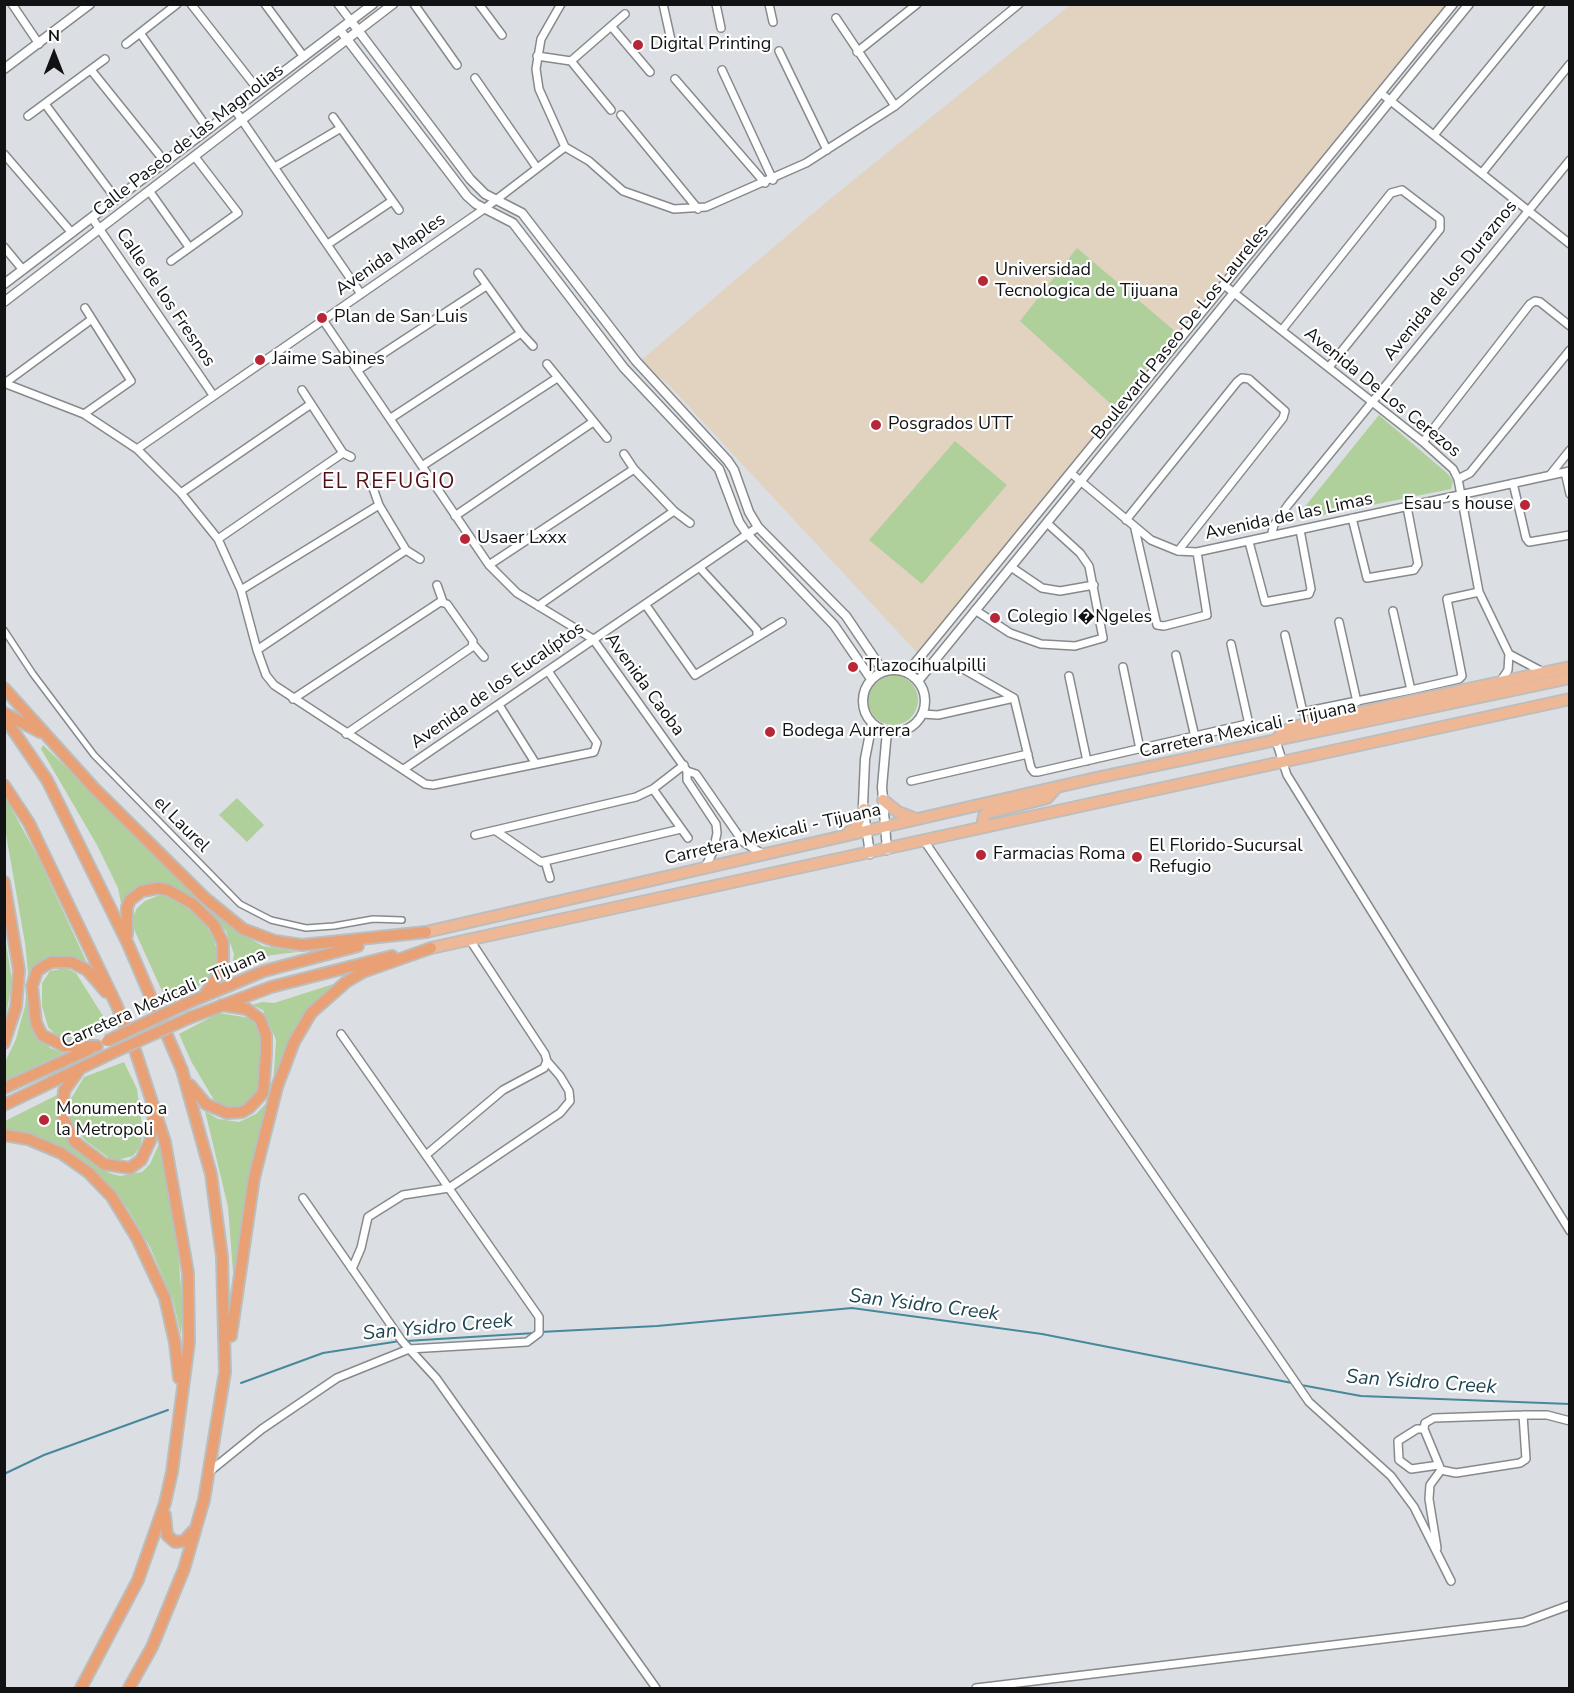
<!DOCTYPE html>
<meta charset="utf-8">
<style>
body{margin:0}
#map{position:relative;width:1574px;height:1693px;overflow:hidden;background:#dbdfe3;font-family:"Nunito Sans",sans-serif}
canvas{display:block}
.frame{position:absolute;inset:0;border:6px solid #111213;pointer-events:none}
.north{position:absolute;left:24px;top:24px;width:60px;height:60px;-webkit-text-stroke:4px #fff;paint-order:stroke;rotate:0deg;font-size:16px;font-weight:700;line-height:24px;text-align:center;color:#111213}
.north::after{content:'';display:block;margin:auto;width:21px;height:27px;background:#111213;clip-path:polygon(50% 0,100% 100%,50% 72%,0 100%)}
</style>
<div id="map">
<canvas width="1574" height="1693"></canvas>
<div class="frame"></div>
<div class="north">N</div>
</div>
<script>
const ctx = document.querySelector('canvas').getContext('2d');
ctx.lineJoin = 'round';
function fillPath(path, color) {
  ctx.fillStyle = color;
  ctx.fill(path, 'evenodd');
}
function toPath(rows) {
  const path = new Path2D();
  for (const r of rows) {
    if (r.length === 3) {
      path.moveTo(r[0] + r[2], r[1]);
      path.arc(r[0], r[1], r[2], 0, 2 * Math.PI);
      continue;
    }
    path.moveTo(r[0], r[1]);
    for (let i = 2; i < r.length; i += 2) path.lineTo(r[i], r[i + 1]);
  }
  return path;
}
function strokePath(path, color, width, dash) {
  ctx.strokeStyle = color;
  ctx.lineWidth = width;
  ctx.lineCap = dash ? 'butt' : 'round';
  ctx.setLineDash(dash || []);
  ctx.stroke(path);
}
function drawText(font, color, halo, rows, align = 'center') {
  ctx.font = font + ' "Nunito Sans",sans-serif';
  ctx.lineWidth = 4.5;
  ctx.setLineDash([]);
  ctx.textBaseline = 'middle';
  ctx.strokeStyle = halo;
  ctx.fillStyle = color;
  for (const [text, x, y, turn = 0] of rows) {
    ctx.save();
    ctx.translate(x, y);
    ctx.rotate((+turn || 0) * Math.PI / 180);
    ctx.textAlign = isNaN(turn) ? turn : align;
    if (halo) ctx.strokeText(text, 0, 0);
    ctx.fillText(text, 0, 0);
    ctx.restore();
  }
}
fillPath(toPath([
 [1070,5,1456,5,923,659,667,383,639,362,830,199]
]), '#e2d2c0');
fillPath(toPath([
 [1077,248,1177,333,1113,406,1020,321],
 [1379,415,1448,474,1453,481,1451,489,1308,518,1303,509],
 [955,441,1007,485,922,584,869,540],
 [893,700,25],
 [43,745,233,929,263,946,298,952,272,955,244,964,231,974,234,954,226,931,196,899,173,887,160,884,138,889,124,918,118,888,97,845,41,749],
 [4,795,39,859,87,963,76,958,58,957,36,969,37,1032,50,1048,64,1053,5,1080,5,1062,16,1039,25,1006,28,972,25,943,5,829],
 [237,798,264,825,247,842,219,815],
 [162,894,183,905,204,922,214,940,220,961,216,974,210,980,167,1002,133,927,133,917,137,908,145,901],
 [4,930,12,981,4,1028],
 [66,968,76,973,108,1024,86,1039,59,1038,48,1027,42,1006,42,983,50,971],
 [343,981,289,1043,234,1285,228,1207,205,1111,218,1119,239,1122,256,1114,268,1101,273,1086,276,1040,263,1010,252,1005,262,1002,274,1003],
 [219,1013,250,1018,259,1031,262,1049,258,1089,249,1106,228,1108,214,1100,191,1061,179,1034],
 [124,1062,137,1089,143,1133,140,1147,133,1156,113,1161,86,1141,72,1125,68,1113,69,1102,84,1077],
 [59,1094,56,1108,57,1116,66,1138,85,1158,109,1173,120,1176,142,1172,150,1164,159,1144,176,1229,183,1311,181,1335,173,1300,150,1247,128,1209,108,1185,93,1172,5,1133,5,1121]
]), '#b0d09b');
strokePath(toPath([
 [540,1332,657,1326,852,1308,1042,1334,1292,1383],
 [406,1341,535,1333],
 [241,1383,323,1353,400,1341],
 [1301,1385,1361,1396,1570,1404],
 [4,1474,44,1455,168,1410]
]), '#48889b', 2);
const pedestrian = toPath([
 [4,630,33,674,94,755,240,904,271,920,306,928,334,926,373,919,402,920]
]);
const minor = toPath([
 [12,4,39,44],
 [191,4,259,91],
 [265,4,304,57],
 [338,4,351,21],
 [414,4,457,65],
 [479,4,502,35],
 [561,4,541,39,536,69,539,89,565,147],
 [663,4,671,40],
 [716,4,721,28],
 [769,4,773,22],
 [836,18,895,106],
 [611,26,650,72],
 [140,33,208,129],
 [126,44,177,4],
 [779,51,827,150],
 [857,52,917,4],
 [537,56,571,61,625,14],
 [571,61,611,110],
 [91,70,165,162],
 [722,70,773,180],
 [475,78,537,168],
 [675,79,765,183],
 [1382,94,1570,244],
 [45,104,116,199],
 [235,110,361,294],
 [621,115,698,209],
 [28,116,105,59],
 [333,117,399,210],
 [1434,135,1541,4],
 [565,147,589,161,623,191,674,209,706,207,806,163,895,106,1019,4],
 [4,154,72,233],
 [275,167,341,128],
 [1482,173,1570,64],
 [150,192,189,247],
 [92,218,213,395],
 [328,244,392,201],
 [4,247,23,270],
 [171,261,238,213,195,157],
 [478,273,521,333,533,346],
 [1224,285,1423,442,1453,469,1458,479,1479,592,1509,654,1508,670,1500,682],
 [323,320,489,565,517,593,593,639,687,771],
 [1282,330,1391,193,1402,190,1440,219,1440,229,1329,367],
 [547,364,607,438],
 [358,370,486,286],
 [4,383,84,414,137,449,181,493,218,539,241,590,257,650,266,675,274,685,425,784,433,785,594,752,597,743,548,671],
 [5,383,92,319],
 [302,390,343,453,351,457],
 [84,414,131,381,85,308],
 [391,418,521,333],
 [1423,442,1530,304,1535,301,1540,302,1570,326],
 [137,449,484,209,565,147],
 [624,454,634,469,674,511,690,523],
 [422,466,557,378],
 [1565,472,1570,494],
 [1072,474,1151,540,1178,551,1197,552,1570,471],
 [1550,475,1570,450],
 [1458,479,1470,473,1570,350],
 [1513,483,1526,538,1529,542,1570,535],
 [373,488,379,505,406,550,420,559],
 [181,493,311,404],
 [455,516,593,422],
 [1352,518,1367,578,1414,570,1418,564,1407,507],
 [1126,520,1237,382,1242,378,1249,379,1285,411,1283,418,1178,551],
 [1135,529,1157,625,1164,626,1207,615,1197,552],
 [1271,536,1274,525,1288,505,1570,160],
 [218,539,343,453],
 [1249,542,1265,602,1309,594,1311,589,1300,530],
 [489,565,634,469],
 [1011,567,1042,588,1060,591,1094,585],
 [700,568,757,630,757,634],
 [437,585,443,602],
 [241,590,379,505],
 [645,604,695,675,782,622],
 [538,606,674,511],
 [975,610,1010,633,1041,644,1075,646,1103,638,1089,566,1080,553,1047,523],
 [1393,611,1411,690],
 [1339,622,1357,702],
 [1285,635,1303,712,1411,690,1459,679,1462,676,1447,599,1479,592],
 [473,644,484,657],
 [257,650,406,550],
 [1509,654,1541,671],
 [1176,655,1195,737],
 [956,665,1014,698,1031,768,1034,772,1038,772,1247,724,1248,720,1231,644],
 [1123,667,1140,749],
 [1069,676,1087,761],
 [293,699,440,602,447,604,473,641,472,647,346,734],
 [499,705,536,764],
 [922,714,938,715,1014,698],
 [1276,741,1287,775,1570,1231],
 [404,769,758,527],
 [687,771,696,774,743,842,763,854],
 [687,771,687,780,716,824,717,833,713,852,705,867],
 [911,781,1028,754],
 [653,789,688,838],
 [496,831,541,862,681,829],
 [475,835,636,797,653,789,684,765],
 [925,842,1309,1402,1391,1476,1414,1507,1451,1581],
 [545,861,550,878],
 [426,1155,503,1090,544,1068,547,1061],
 [303,1198,402,1341,436,1378,656,1688],
 [352,1269,361,1248,368,1217,403,1195,449,1188,560,1113,570,1101,569,1091,560,1076,547,1061,545,1054,470,940],
 [1424,1429,1417,1429,1398,1441,1399,1460,1411,1469,1439,1465],
 [1441,1470,1456,1473,1520,1463,1526,1459,1523,1415],
 [209,1472,262,1429,337,1378,409,1349,527,1342,539,1333,539,1317,341,1034],
 [1437,1548,1429,1499,1430,1485,1441,1470,1424,1429,1425,1423,1434,1418,1523,1415,1547,1415,1570,1421],
 [976,1688,1524,1622,1570,1605]
]);
const tertiary = toPath([
 [351,21,470,179,485,194,522,213,636,361,728,461,734,470,749,512,758,527,846,616,883,671],
 [340,30,467,196,476,204,513,223,624,368,719,469,739,522,747,534,834,625,871,679],
 [4,69,90,4],
 [4,284,373,4],
 [4,302,393,4],
 [894,701,31],
 [907,673,1453,4],
 [918,681,1469,4],
 [887,731,882,787,887,850],
 [870,854,863,805,865,759,872,723]
]);
const primary = toPath([
 [1276,741,1282,732,1297,726,1570,667],
 [883,800,898,812,916,819],
 [982,827,984,816,987,813,1047,798,1057,787],
 [848,833,856,827,864,809],
 [426,932,1096,778,1570,678],
 [431,948,1570,699]
]);
const trunk = toPath([
 [4,688,94,788,205,898,243,929,275,941,302,945,426,932],
 [4,713,40,732],
 [4,717,47,780,128,944,182,1070,211,1174,222,1257,225,1372,204,1500,184,1569,152,1647,129,1688],
 [4,785,29,823,117,1006,136,1053,165,1142,188,1273,189,1342,172,1472,165,1503,138,1580,81,1688],
 [4,882,19,970,16,1007,4,1043],
 [127,935,127,907,130,900,142,891,158,888,168,890,193,904,214,925,223,943,223,968,206,993],
 [183,1005,264,971,358,946],
 [189,1018,271,987,392,956],
 [97,1046,64,1046,42,1035,36,1023,32,986,37,971,44,966,52,962,71,962,87,970,106,992],
 [79,1070,64,1091,62,1116,75,1142,104,1164,130,1168,141,1160,150,1141,154,1114],
 [190,1085,206,1104,227,1113,242,1112,249,1108,263,1093,266,1054,266,1035,260,1019,247,1009,222,1005],
 [4,1088,90,1049],
 [4,1105,112,1053],
 [4,1135,28,1139,61,1153,88,1172,112,1197,137,1238,165,1298,175,1343,179,1378],
 [231,1336,254,1178,277,1087,294,1042,311,1013,346,982,363,972,431,948],
 [165,1515,167,1535,175,1542,184,1541,193,1531]
]);
strokePath(pedestrian, '#868a8d', 8);
strokePath(minor, '#868a8d', 10);
strokePath(tertiary, '#868a8d', 11);
strokePath(primary, '#bcbdbd', 14);
strokePath(trunk, '#bcbdbd', 14);
strokePath(pedestrian, '#fff', 5);
strokePath(minor, '#fff', 7);
strokePath(tertiary, '#fff', 8);
strokePath(primary, '#eeb897', 10);
strokePath(trunk, '#e8a074', 10);
const trunkBridge = toPath([
 [107,1041,183,1005],
 [112,1053,189,1018]
]);
strokePath(trunkBridge, '#bcbdbd', 14, []);
strokePath(trunkBridge, '#e8a074', 10);
for (const [x, y, r, color] of [
 [638,45,6,"#b82738"],
 [983,281,6,"#b82738"],
 [322,318,6,"#b82738"],
 [260,360,6,"#b82738"],
 [876,425,6,"#b82738"],
 [1525,505,6,"#b82738"],
 [465,539,6,"#b82738"],
 [995,618,6,"#b82738"],
 [853,667,6,"#b82738"],
 [770,732,6,"#b82738"],
 [981,855,6,"#b82738"],
 [1137,857,6,"#b82738"],
 [44,1120,6,"#b82738"]
]) {
  const dot = new Path2D();
  dot.arc(x, y, r, 0, 2 * Math.PI);
  ctx.fillStyle = color;
  ctx.fill(dot);
  strokePath(dot, '#fff', 2);
}
drawText('18px', '#111213', '#fff', [
 ["Digital Printing",650,45],
 ["Universidad",995,271],
 ["Tecnologica de Tijuana",995,292],
 ["Plan de San Luis",334,318],
 ["Jaime Sabines",272,360],
 ["Posgrados UTT",888,425],
 ["Esau´s house",1513,505,"right"],
 ["Usaer Lxxx",477,539],
 ["Colegio I�Ngeles",1007,618],
 ["Tlazocihualpilli",865,667],
 ["Bodega Aurrera",782,732],
 ["El Florido-Sucursal",1149,847],
 ["Refugio",1149,868],
 ["Farmacias Roma",993,855],
 ["Monumento a",56,1110],
 ["la Metropoli",56,1131]
], 'left');
drawText('18px', '#111213', '#fff', [
 ["Calle Paseo de las Magnolias",189,141,-38],
 ["Avenida Maples",391,255,-35],
 ["Avenida de los Duraznos",1451,281,-51],
 ["Calle de los Fresnos",165,298,56],
 ["Boulevard Paseo De Los Laureles",1181,333,-51],
 ["Avenida De Los Cerezos",1382,393,39],
 ["Avenida de las Limas",1289,517,-12],
 ["Avenida Caoba",644,685,54],
 ["Avenida de los Eucalíptos",498,686,-35],
 ["Carretera Mexicali - Tijuana",1248,730,-12],
 ["el Laurel",181,825,45],
 ["Carretera Mexicali - Tijuana",773,835,-13],
 ["Carretera Mexicali - Tijuana",164,999,-24]
]);
drawText('italic 20px', '#1c4551', '#fff', [
 ["San Ysidro Creek",924,1306,7],
 ["San Ysidro Creek",438,1328,-5],
 ["San Ysidro Creek",1421,1383,4]
]);
ctx.letterSpacing = '1.5px';
drawText('21px', '#530d15', '#fff', [
 ["EL REFUGIO",389,483]
]);
ctx.letterSpacing = '0px';
</script>
